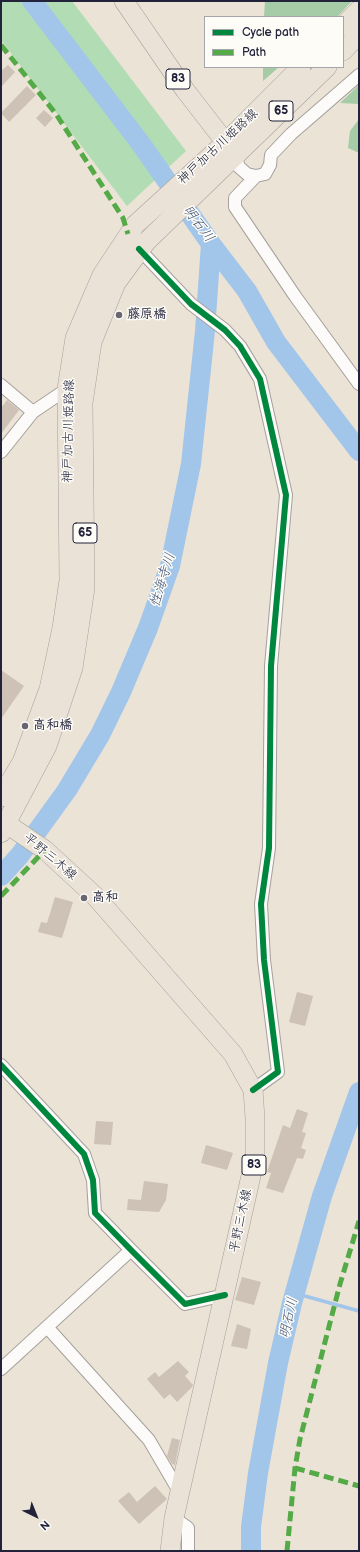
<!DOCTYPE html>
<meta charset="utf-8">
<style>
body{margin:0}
#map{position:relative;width:360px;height:1552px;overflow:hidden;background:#ebe3d6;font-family:"Balsamiq Sans",sans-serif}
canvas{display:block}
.frame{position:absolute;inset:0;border:2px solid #22223b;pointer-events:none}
.legend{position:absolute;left:204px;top:16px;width:140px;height:52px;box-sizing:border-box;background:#fdfcf7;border:1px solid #a5a5ac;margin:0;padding:5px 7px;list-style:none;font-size:12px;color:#22223b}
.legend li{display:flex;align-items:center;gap:8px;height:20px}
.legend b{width:20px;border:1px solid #a5a5ac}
.north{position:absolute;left:16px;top:1496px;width:40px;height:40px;-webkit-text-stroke:3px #fdfcf7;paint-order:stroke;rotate:137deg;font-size:11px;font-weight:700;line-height:16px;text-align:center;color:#22223b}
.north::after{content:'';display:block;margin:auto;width:14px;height:18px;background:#22223b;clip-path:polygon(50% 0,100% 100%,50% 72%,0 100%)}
</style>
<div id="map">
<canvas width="360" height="1552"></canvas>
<div class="frame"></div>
<ul class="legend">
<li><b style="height:5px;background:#00873e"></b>Cycle path</li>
<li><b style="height:5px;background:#53aa46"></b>Path</li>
</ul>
<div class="north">N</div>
</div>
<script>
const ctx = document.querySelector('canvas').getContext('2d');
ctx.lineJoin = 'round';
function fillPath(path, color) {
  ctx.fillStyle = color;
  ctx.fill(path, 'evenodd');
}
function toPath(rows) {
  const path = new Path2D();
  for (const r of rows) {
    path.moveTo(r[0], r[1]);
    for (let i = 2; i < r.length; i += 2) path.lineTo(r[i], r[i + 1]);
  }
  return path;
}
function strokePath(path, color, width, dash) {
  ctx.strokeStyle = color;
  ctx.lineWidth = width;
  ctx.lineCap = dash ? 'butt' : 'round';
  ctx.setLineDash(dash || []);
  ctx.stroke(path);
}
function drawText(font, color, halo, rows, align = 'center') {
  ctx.font = font + ' "Balsamiq Sans","Klee One",sans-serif';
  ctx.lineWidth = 3;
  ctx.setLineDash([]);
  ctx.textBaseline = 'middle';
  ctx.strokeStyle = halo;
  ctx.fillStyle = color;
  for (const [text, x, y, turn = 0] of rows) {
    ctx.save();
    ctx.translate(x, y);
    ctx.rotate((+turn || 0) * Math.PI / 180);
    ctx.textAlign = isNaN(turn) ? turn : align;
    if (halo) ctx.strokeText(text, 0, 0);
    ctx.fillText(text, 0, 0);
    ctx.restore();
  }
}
fillPath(toPath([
 [1,1,72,1,186,151,127,206,1,40]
]), '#b2dcb4');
fillPath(toPath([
 [265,1,352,1,337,17,264,17],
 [263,67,279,67,263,81],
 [358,86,359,104,340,103],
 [359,119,359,153,348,148,350,131]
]), '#a5cba7');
strokePath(toPath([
 [294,1293,359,1311]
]), '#a2c5ea', 3.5);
strokePath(toPath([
 [32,1,141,144,211,244,247,291,276,342,359,451],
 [1,876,20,855,67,790,100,735,121,692,148,628,170,566,191,464,205,331,211,244],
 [251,1551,251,1527,258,1473,278,1363,292,1303,322,1196,359,1092]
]), '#a2c5ea', 20);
fillPath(toPath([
 [8,65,15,72,1,87,1,71],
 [27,86,36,95,9,122,1,113],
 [44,110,53,118,45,127,36,118],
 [7,400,19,410,1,434,1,408],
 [1,670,24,686,1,719],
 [55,897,73,902,62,938,38,932,41,922,47,923],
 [297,992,313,996,305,1026,289,1022],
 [297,1109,308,1113,302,1132,306,1133,301,1148,306,1150,303,1159,297,1158,283,1193,266,1188,271,1173,267,1172,283,1125,290,1128],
 [96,1121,113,1122,111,1145,94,1144],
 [206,1145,233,1153,227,1170,201,1163],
 [144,1181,168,1184,166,1200,159,1212,127,1210,128,1199,141,1200],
 [242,1277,261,1282,254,1305,235,1300],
 [237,1324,251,1329,247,1349,231,1346],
 [178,1361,189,1372,185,1376,193,1385,192,1387,177,1402,170,1394,164,1399,147,1379,155,1372,159,1377],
 [172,1438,180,1440,175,1465,172,1464,167,1456],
 [155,1486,167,1499,139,1524,118,1501,129,1492,137,1502]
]), '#cec1b6');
const street = toPath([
 [235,155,239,167,247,174,256,176,265,174,270,165,271,155,291,134,359,75],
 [256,176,235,198,235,207,295,296,359,384],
 [139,249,191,304,225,330,240,346,260,379,286,495,271,666,269,848,261,904,264,960,278,1072,253,1090],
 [1,385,33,412],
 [1,452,33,412,67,389],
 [1,1065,84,1154,93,1180,95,1213,131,1250,185,1304,225,1295],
 [47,1327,149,1440,180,1493],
 [1,1369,131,1250],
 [174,1518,188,1528,188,1551]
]);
const primary = toPath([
 [124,1,185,90,233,152],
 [343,26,359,10],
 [343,51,359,34],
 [1,797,22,762,49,689,62,628,69,580,67,389,75,338,102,275,135,225,226,142,301,67],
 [1,820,45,850,95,896,233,1054,253,1090,255,1118,255,1158,174,1518,170,1551],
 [1,833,47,746,73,668,85,588,83,403,92,342,116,283,146,242,327,67]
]);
strokePath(street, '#a5a09c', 14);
strokePath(primary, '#a5a09c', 20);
strokePath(street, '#fcfbf9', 12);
strokePath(primary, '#eae2d6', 19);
strokePath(toPath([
 [1,45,56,114,123,218,128,234],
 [1,896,45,850],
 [295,1468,359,1486],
 [287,1551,295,1468,300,1439,340,1284,359,1221]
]), '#53aa46', 5, [10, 5]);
strokePath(toPath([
 [139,249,191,304,225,330,240,346,260,379,286,495,271,666,269,848,261,904,264,960,278,1072,253,1090],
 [1,1065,84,1154,93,1180,95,1213,131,1250,185,1304,225,1295]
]), '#00873e', 6);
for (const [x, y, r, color] of [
 [119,315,4,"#686671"],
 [25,726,4,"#686671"],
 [84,898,4,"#686671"]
]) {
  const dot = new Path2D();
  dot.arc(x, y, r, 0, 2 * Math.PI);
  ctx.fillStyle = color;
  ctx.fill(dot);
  strokePath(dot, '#fdfcf7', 1.5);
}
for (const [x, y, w] of [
 [178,79,24],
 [281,111,24],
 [85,533,24],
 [254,1165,24]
]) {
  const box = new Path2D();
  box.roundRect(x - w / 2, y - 10, w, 20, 3);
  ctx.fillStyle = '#fdfcf7';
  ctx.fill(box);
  strokePath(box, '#22223b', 1);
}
drawText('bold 12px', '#22223b', null, [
 ["83",178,79],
 ["65",281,111],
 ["65",85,533],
 ["83",254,1165]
]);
drawText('13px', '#22223b', '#fdfcf7', [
 ["神戸加古川姫路線",218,147,-43],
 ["神戸加古川姫路線",69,431,-89],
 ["平野三木線",50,857,40],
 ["平野三木線",241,1221,-78]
]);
drawText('bold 13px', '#22223b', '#fdfcf7', [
 ["藤原橋",127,315],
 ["高和橋",33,726],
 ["高和",92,898]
], 'left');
drawText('italic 14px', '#44567b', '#fdfcf7', [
 ["明石川",198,224,53],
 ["性海寺川",163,580,-73],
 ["明石川",289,1318,-78]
]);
</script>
